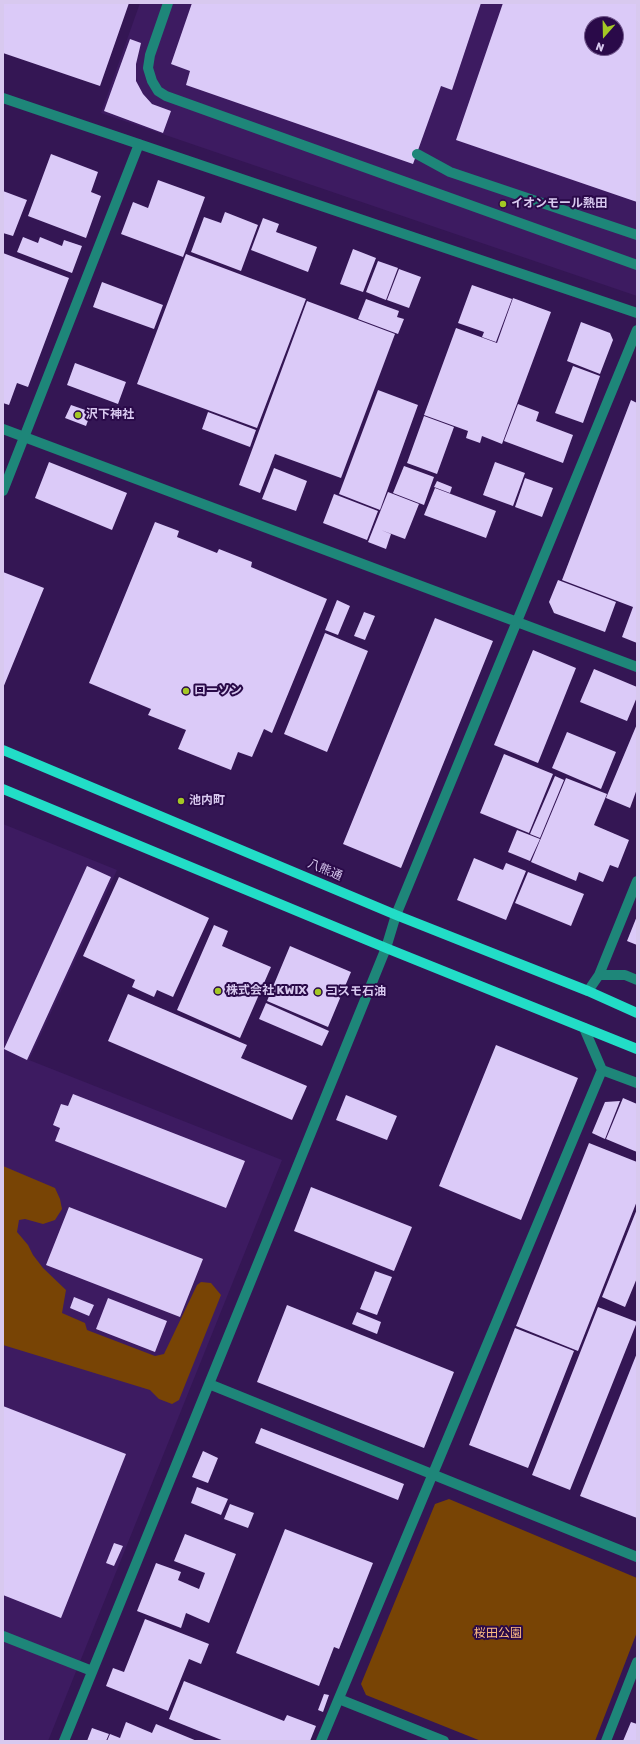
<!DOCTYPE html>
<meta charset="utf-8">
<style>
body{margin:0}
#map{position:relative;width:640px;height:1744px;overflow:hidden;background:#341654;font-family:Rubik,sans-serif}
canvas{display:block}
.frame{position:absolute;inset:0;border:4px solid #d8c9ef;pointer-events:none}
.north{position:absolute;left:584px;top:16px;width:40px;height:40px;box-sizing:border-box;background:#2a0a49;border:1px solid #70568b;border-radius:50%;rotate:200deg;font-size:11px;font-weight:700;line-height:16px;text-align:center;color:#d8c9ef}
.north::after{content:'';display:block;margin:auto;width:14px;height:18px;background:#a4c824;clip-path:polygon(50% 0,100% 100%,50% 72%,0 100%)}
</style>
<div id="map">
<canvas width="640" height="1744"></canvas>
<div class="frame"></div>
<div class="north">N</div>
</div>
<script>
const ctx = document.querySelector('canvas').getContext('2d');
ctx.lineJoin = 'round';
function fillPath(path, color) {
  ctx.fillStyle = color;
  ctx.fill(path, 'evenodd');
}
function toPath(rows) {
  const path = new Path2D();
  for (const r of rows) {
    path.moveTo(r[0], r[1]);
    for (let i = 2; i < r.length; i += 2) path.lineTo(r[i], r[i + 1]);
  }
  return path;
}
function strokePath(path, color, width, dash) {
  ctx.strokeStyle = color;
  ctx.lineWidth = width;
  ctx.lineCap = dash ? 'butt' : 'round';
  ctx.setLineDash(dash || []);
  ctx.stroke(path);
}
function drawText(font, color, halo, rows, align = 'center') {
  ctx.font = font + ' Rubik,"Noto Sans JP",sans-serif';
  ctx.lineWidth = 4;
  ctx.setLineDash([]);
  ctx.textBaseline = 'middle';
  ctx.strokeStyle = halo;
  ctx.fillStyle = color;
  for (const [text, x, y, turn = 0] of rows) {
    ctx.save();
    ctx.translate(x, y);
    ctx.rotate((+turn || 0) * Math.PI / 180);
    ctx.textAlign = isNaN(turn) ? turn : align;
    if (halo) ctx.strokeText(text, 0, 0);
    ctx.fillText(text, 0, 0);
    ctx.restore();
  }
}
fillPath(toPath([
 [140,3,637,3,637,296,101,113],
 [592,24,616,24,616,48,592,48],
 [3,824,117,870,29,1060,282,1160,48,1741,3,1741]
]), '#3d1b61');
fillPath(toPath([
 [3,1166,55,1188,60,1199,62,1209,55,1220,43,1224,25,1219,19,1220,17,1232,28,1245,33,1255,43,1268,66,1290,62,1313,85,1323,87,1330,155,1356,164,1354,197,1285,201,1282,211,1283,221,1295,179,1400,172,1404,159,1399,150,1390,3,1345],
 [449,1499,637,1578,637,1632,595,1741,481,1741,366,1695,361,1684,435,1504]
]), '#784405');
fillPath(toPath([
 [3,3,129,3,100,86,3,53],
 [192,3,481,3,452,90,441,86,413,164,186,85,190,71,171,64],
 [503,3,637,3,637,202,456,140],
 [592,24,616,24,616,48,592,48],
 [130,39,141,43,136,64,136,81,143,94,152,104,171,111,163,133,104,111],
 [51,154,98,172,91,192,101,196,86,238,28,216],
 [158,180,205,197,183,257,121,234,133,202,148,208],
 [3,191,27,200,13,236,3,233],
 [225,212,258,225,241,271,191,252,204,217,221,223],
 [263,218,279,224,276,232,317,247,308,272,251,250],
 [23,237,38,243,40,237,62,246,64,240,82,246,72,273,17,252],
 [353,249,376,258,363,292,340,284],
 [3,253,69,278,28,387,17,383,9,405,3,403],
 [186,254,306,299,257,428,137,384],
 [378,261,398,268,386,300,366,292],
 [399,269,421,277,409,308,387,300],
 [102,282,163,305,154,329,93,307],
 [472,285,512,299,496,342,482,337,484,332,458,323],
 [513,298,551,312,502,444,482,436,480,443,466,438,468,431,424,415,456,328,497,343],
 [366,299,399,311,397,317,404,319,398,334,358,319],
 [307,301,395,334,341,478,275,454,260,493,239,485],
 [581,322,610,333,613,340,600,374,567,361],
 [75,363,126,382,118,404,67,385],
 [573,366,600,376,583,423,555,413],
 [378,390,418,405,380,510,339,494],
 [631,400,637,403,637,643,622,637,633,607,562,580],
 [518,404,539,412,536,421,573,435,563,463,504,441],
 [71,405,91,412,86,426,65,418],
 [208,412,256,430,250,447,202,429],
 [424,416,454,427,437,474,407,463],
 [49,462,127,493,112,530,35,498],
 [495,462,525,473,513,506,483,495],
 [404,466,434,477,424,505,393,493],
 [274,468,307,481,296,511,262,499],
 [525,478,553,488,542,517,515,507],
 [437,481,452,487,450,493,434,487],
 [435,488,496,511,486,538,424,515],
 [388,492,419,504,405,539,381,530,391,534,386,549,368,542],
 [334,494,378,511,367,540,323,523],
 [155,522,179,531,177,537,217,553,219,549,252,562,251,567,327,599,272,733,264,729,252,757,238,752,231,770,178,749,186,730,148,715,151,709,89,683],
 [3,572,44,588,3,688],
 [558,580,616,602,605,632,554,613,549,602],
 [337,600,350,606,338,635,325,630],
 [364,612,375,616,365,640,354,636],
 [435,618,493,641,401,868,343,844],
 [325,633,368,651,327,752,284,734],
 [533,650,576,668,538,763,494,745],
 [594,669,637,687,637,697,627,721,580,702],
 [637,724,637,789,630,808,606,798],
 [567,732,616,752,601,789,552,768],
 [504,754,553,774,529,833,480,813],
 [555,776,564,780,540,838,530,834],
 [566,778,607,794,594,825,629,840,618,868,610,865,603,882,579,872,576,881,531,862],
 [517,830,540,839,530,861,508,852],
 [474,858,503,870,506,863,526,871,506,920,457,900],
 [87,866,111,877,27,1060,4,1049],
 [528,872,584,894,571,926,515,903],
 [119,877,209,918,173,997,157,990,154,997,132,987,135,980,83,956],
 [637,916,637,945,627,941],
 [214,925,228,931,222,946,271,967,240,1038,177,1010],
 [290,946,351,972,328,1027,267,1001],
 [128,994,247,1045,241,1058,307,1086,292,1120,108,1041],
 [266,1003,329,1031,322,1046,259,1019],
 [496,1045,578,1078,521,1220,439,1186],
 [73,1094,245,1161,226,1208,55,1141,60,1128,53,1125,61,1104,68,1106],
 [346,1095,397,1116,387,1140,336,1120],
 [623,1098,637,1104,637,1152,606,1139],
 [620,1101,605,1139,592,1133,605,1102],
 [589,1143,637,1162,637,1201,578,1351,516,1326],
 [311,1187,412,1227,394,1271,294,1231],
 [69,1207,203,1259,180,1317,46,1265],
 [637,1209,637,1278,625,1307,602,1297],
 [375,1271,392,1277,377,1315,360,1309],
 [74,1297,94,1305,89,1316,70,1308],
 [108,1298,167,1321,155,1352,96,1329],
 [287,1305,454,1372,424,1448,257,1382],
 [598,1307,637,1322,570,1490,532,1475],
 [357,1312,381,1322,377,1334,352,1324],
 [515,1328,574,1351,528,1468,469,1445],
 [637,1353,637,1518,580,1496],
 [3,1406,126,1454,61,1618,3,1595],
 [261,1428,404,1484,398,1500,255,1443],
 [203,1451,218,1458,208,1483,192,1477],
 [197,1487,228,1499,221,1515,191,1503],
 [230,1504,254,1513,248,1528,224,1519],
 [285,1529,373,1563,339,1649,334,1647,319,1686,236,1653],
 [185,1534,236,1554,209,1623,186,1613,181,1628,137,1611,156,1563,181,1572,178,1580,199,1589,205,1573,174,1561],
 [114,1543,123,1546,114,1566,106,1563],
 [145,1619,209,1644,201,1664,189,1659,168,1711,106,1686,113,1668,124,1672],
 [184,1681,284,1721,287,1715,316,1726,310,1741,224,1741,169,1719],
 [324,1694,329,1695,323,1712,318,1710],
 [126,1722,152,1733,156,1724,197,1741,107,1741,110,1734,120,1738],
 [631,1722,637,1724,637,1741,623,1741],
 [92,1728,109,1734,106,1741,87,1741]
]), '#dbcaf8');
strokePath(toPath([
 [168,3,150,55,148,68,152,81,158,91,166,96,637,265],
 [3,98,637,313],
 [417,154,450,172,637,235],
 [3,429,637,667],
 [3,491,139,144],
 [599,975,637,881],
 [588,991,599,975,625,975,637,980],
 [602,1070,637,1083],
 [209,1384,637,1557],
 [3,1636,92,1671],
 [339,1699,444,1741],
 [64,1741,386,948,396,915,637,330],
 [321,1741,602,1070,584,1028],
 [606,1741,637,1662]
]), '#1e8679', 10);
strokePath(toPath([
 [3,750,396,915,588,991,637,1013],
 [3,789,386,948,637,1049]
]), '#22ddc7', 10);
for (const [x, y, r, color] of [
 [503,204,4,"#a4c824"],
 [78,415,4,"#a4c824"],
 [186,691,4,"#a4c824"],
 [181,801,4,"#a4c824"],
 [218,991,4,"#a4c824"],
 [318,992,4,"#a4c824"]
]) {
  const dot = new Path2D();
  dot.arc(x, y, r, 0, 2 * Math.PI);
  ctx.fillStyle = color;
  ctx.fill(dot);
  strokePath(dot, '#2a0a49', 1.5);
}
drawText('bold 12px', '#d8c9ef', '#2a0a49', [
 ["イオンモール熱田",511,204],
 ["沢下神社",86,415],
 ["ローソン",194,691],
 ["池内町",189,801],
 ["株式会社 KWIX",226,991],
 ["コスモ石油",326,992]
], 'left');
drawText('12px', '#d8c9ef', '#2a0a49', [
 ["八熊通",325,870,23]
]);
drawText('12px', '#febd83', '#2a0a49', [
 ["桜田公園",498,1634]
]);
</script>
